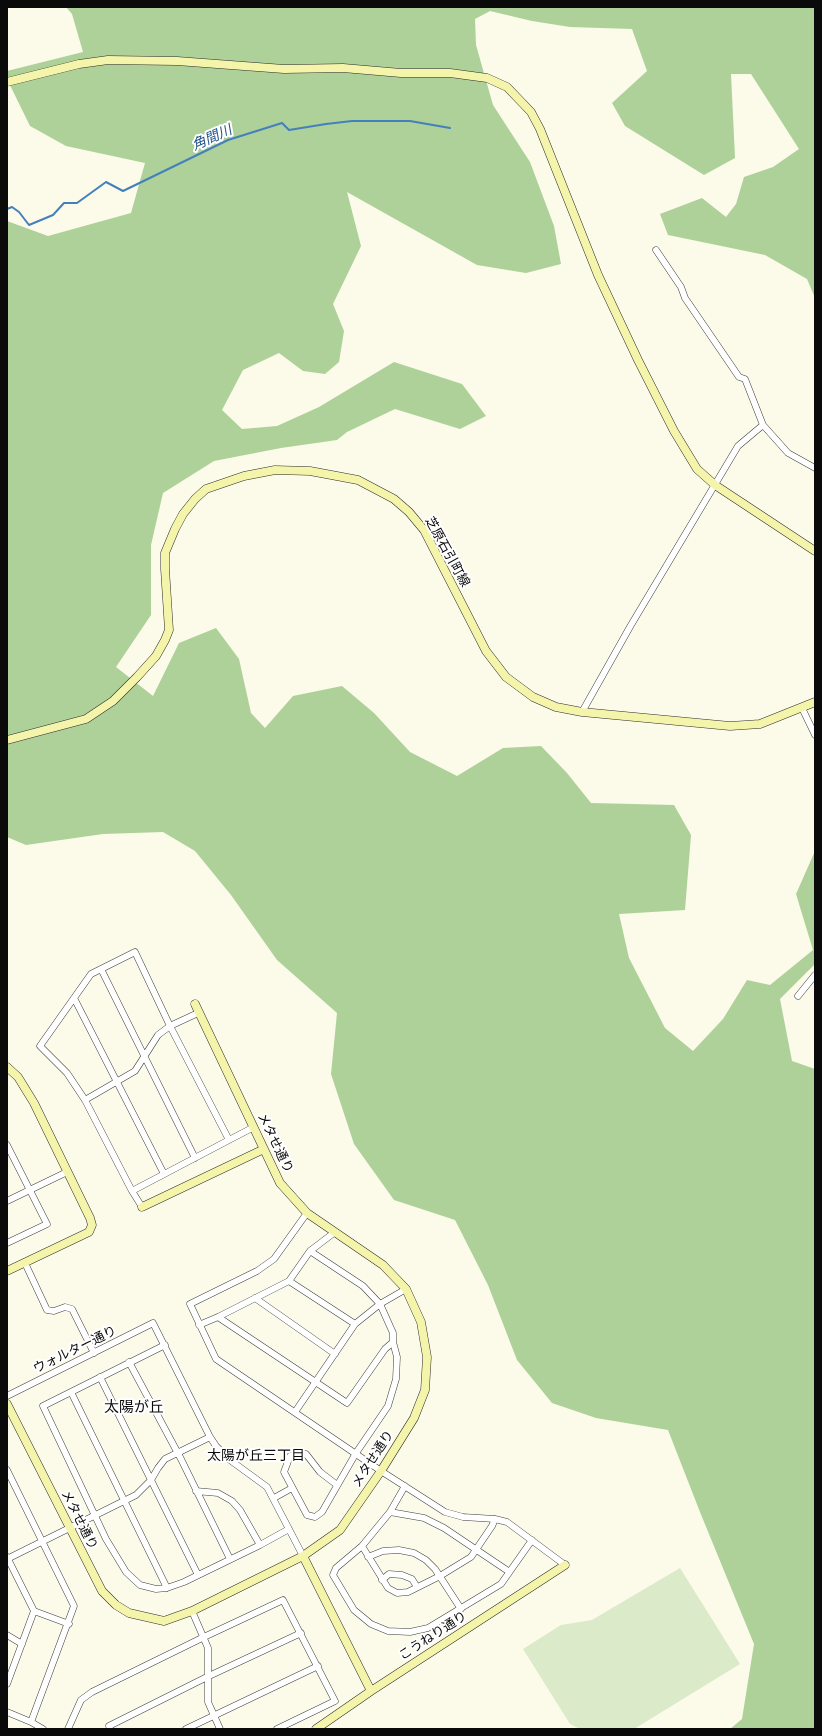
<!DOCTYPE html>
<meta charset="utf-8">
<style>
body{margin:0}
#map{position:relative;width:822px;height:1736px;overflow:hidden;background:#fcfae9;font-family:"Libre Baskerville",serif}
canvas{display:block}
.frame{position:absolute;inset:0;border:8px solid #0a0a0a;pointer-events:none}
</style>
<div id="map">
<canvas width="822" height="1736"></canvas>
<div class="frame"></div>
</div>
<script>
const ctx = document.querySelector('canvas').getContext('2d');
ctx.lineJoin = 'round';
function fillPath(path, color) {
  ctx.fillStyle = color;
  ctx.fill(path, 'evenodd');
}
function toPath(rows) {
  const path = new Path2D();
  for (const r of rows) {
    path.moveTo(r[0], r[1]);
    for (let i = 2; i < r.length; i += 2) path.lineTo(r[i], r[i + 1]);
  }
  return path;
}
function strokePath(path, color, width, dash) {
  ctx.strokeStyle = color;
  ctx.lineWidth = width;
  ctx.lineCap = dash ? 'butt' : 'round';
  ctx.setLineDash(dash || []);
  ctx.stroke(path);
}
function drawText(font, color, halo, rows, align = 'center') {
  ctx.font = font + ' "Libre Baskerville","Noto Sans JP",serif';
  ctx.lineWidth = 4;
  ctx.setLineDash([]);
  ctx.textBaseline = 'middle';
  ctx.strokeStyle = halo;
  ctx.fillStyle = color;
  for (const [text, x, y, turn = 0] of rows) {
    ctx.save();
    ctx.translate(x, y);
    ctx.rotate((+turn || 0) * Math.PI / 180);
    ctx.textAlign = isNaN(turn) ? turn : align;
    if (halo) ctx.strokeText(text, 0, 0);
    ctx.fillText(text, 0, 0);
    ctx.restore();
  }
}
fillPath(toPath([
 [66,7,815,7,815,298,807,279,765,255,668,235,660,214,702,198,726,217,736,204,744,177,773,167,799,149,751,74,731,74,735,158,704,175,625,126,612,103,647,71,632,29,570,27,532,21,490,11,475,19,476,45,493,105,530,162,554,226,561,264,526,273,477,265,347,192,361,246,333,304,344,331,339,362,325,374,303,371,279,353,243,370,222,410,242,429,277,426,319,407,394,362,462,384,486,416,460,429,395,409,347,432,337,440,281,448,214,461,163,493,151,545,151,615,116,667,153,696,179,643,216,628,239,659,251,713,265,728,293,696,342,686,374,713,410,752,457,776,503,748,541,746,567,773,591,803,674,805,691,835,685,910,619,914,629,958,665,1028,693,1051,723,1019,747,980,770,985,813,950,796,894,815,851,815,964,780,999,792,1061,815,1069,815,1729,730,1729,742,1719,754,1644,700,1512,668,1430,596,1418,552,1403,517,1360,488,1285,455,1220,394,1200,354,1144,331,1074,337,1013,277,960,231,895,195,851,163,832,103,834,26,845,7,837,7,221,48,236,131,213,145,163,66,146,30,126,7,79,7,71,83,52,72,14]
]), '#add199');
fillPath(toPath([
 [680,1568,740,1664,634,1729,580,1729,570,1724,523,1649,561,1625,592,1620]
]), '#dbeac8');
strokePath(toPath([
 [7,209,12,207,19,212,29,225,53,215,64,203,77,203,106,182,123,191,228,140,282,123,289,130,326,124,352,121,410,121,450,128]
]), '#4480bc', 2);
const street = toPath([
 [656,250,681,287,685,298,739,377,745,379,763,425,788,453,815,468],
 [802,708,815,735],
 [582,712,631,625,738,446,763,425],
 [101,969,195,1158],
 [798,996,815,975],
 [74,998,164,1174],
 [85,1100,135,1071,158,1035,170,1026,198,1013],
 [229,1140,254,1127],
 [7,1145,47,1224,7,1243],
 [132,1191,229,1140,170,1026,135,952,91,974,40,1046,67,1073,85,1100,132,1191,142,1207],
 [7,1201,67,1172],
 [307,1213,274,1259,257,1271,190,1304,216,1359,381,1471,445,1512,463,1517,495,1519,507,1522,565,1565],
 [310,1251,363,1286,380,1304,393,1333,393,1342,397,1357,396,1379,388,1406,356,1453,322,1512,315,1517,307,1515,284,1472,290,1456,306,1454,320,1472,337,1485],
 [25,1263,47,1310,54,1311,65,1307,72,1309,94,1353],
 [289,1281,355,1324],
 [255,1298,335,1354],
 [218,1317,347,1403,385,1349,393,1342],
 [199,1325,218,1317,289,1281,310,1251,335,1232],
 [165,1345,43,1406,106,1539,126,1572,140,1585,156,1589,167,1588,184,1582,260,1545,289,1529],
 [129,1362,181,1459,230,1559],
 [100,1377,198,1575],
 [71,1392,167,1588],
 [7,1396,153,1323,210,1437,216,1446,230,1460,267,1487,303,1556],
 [295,1412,355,1324,380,1304,406,1289],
 [7,1470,74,1606,31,1722],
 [405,1486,390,1512,362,1546,336,1568,333,1575,354,1610,371,1624,388,1631,410,1632,428,1628,501,1584,532,1540],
 [196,1491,218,1493,232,1501,240,1510,260,1545],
 [274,1498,292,1488],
 [390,1512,424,1518,444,1528,508,1571],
 [362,1546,388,1588,397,1593,408,1592,440,1576,471,1557,492,1526,495,1519],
 [7,1557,34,1611,69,1624],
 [368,1557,383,1551,399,1550,414,1553,426,1560,435,1569,461,1609],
 [7,1559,136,1495,151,1480,158,1468,165,1459,210,1437],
 [382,1580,389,1574,402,1575,412,1579,417,1587],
 [192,1611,208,1648,208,1702,220,1729],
 [7,1635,22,1644],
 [7,1684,34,1611],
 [7,1712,31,1722,43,1729],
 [68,1729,81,1700,92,1692,204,1637,283,1600,335,1701,277,1729],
 [110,1729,109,1726,209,1676,301,1633],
 [186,1729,318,1666]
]);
const secondary = toPath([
 [7,82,79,64,108,60,177,61,284,69,343,68,401,73,450,73,487,78,507,87,531,112,540,129,598,275,638,360,674,431,697,469,715,485,815,551],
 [7,740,86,719,113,701,137,677,156,656,165,640,169,630,165,569,165,553,175,529,183,514,195,499,206,489,244,476,275,470,310,471,358,480,394,499,409,512,424,530,486,651,506,677,533,697,556,707,582,712,730,726,760,724,815,702],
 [7,1067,18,1077,34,1103,90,1218,92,1225,89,1232,7,1271],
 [142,1207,264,1149],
 [7,1404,102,1591,116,1605,129,1613,164,1621,192,1611,303,1556,340,1530,381,1471,414,1418,425,1390,427,1357,421,1322,406,1289,383,1265,307,1213,280,1183,195,1004],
 [303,1556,371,1691],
 [316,1729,371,1691,565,1565]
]);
strokePath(street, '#3d3d3d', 7);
strokePath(secondary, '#2c2c2c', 9);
strokePath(street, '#fff', 6);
strokePath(secondary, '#f5f4ab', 8);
drawText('13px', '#0a0a0a', '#fff', [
 ["芝原石引町線",447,552,61],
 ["メタせ通り",275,1143,64],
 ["ウォルター通り",75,1350,-26],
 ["メタせ通り",373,1459,-57],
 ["メタせ通り",79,1520,63],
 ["こうねり通り",433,1636,-33]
]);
drawText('italic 14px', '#23548b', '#fff', [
 ["角間川",212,138,-24]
]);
drawText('14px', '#0a0a0a', '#fff', [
 ["太陽が丘三丁目",256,1456]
]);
drawText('15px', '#0a0a0a', '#fff', [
 ["太陽が丘",134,1408]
]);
</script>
